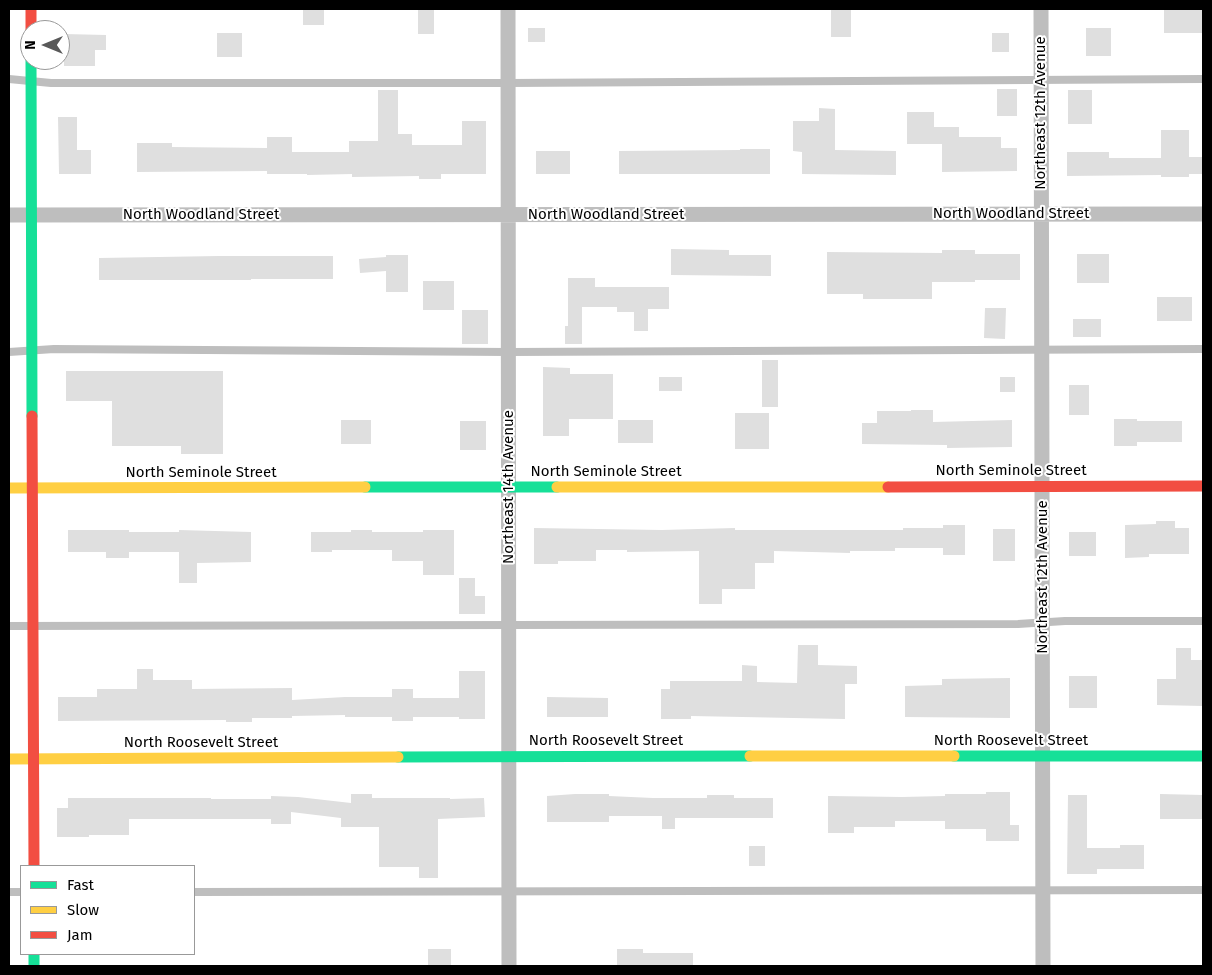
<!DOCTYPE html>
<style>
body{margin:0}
#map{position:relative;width:1212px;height:975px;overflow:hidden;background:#fff;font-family:"Fira Sans",sans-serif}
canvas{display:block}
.frame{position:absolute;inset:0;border:10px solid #000;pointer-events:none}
.legend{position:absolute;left:20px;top:865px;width:175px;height:90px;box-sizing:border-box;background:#fff;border:1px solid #999;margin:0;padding:6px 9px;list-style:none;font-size:15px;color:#000}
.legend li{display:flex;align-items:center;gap:10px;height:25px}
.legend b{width:25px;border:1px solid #999}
.north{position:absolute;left:20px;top:20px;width:50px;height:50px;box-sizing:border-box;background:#fff;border:1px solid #999;border-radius:50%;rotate:270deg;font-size:14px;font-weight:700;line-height:20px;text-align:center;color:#000}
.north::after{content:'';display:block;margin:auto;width:18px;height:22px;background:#595959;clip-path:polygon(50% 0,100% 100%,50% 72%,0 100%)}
</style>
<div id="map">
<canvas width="1212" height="975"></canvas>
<div class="frame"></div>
<ul class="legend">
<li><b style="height:6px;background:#16e098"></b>Fast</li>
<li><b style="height:6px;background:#ffcf43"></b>Slow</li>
<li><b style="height:6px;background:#f24e42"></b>Jam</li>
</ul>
<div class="north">N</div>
</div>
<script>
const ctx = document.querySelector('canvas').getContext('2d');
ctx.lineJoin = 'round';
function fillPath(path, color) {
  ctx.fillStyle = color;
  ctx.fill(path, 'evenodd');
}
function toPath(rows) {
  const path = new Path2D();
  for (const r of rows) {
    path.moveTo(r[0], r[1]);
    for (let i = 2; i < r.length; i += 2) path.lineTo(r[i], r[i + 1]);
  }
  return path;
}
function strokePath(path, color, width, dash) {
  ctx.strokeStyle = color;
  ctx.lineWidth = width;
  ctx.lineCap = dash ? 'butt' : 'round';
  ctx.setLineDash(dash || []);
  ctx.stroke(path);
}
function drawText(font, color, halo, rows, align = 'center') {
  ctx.font = font + ' "Fira Sans",sans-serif';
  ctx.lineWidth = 4;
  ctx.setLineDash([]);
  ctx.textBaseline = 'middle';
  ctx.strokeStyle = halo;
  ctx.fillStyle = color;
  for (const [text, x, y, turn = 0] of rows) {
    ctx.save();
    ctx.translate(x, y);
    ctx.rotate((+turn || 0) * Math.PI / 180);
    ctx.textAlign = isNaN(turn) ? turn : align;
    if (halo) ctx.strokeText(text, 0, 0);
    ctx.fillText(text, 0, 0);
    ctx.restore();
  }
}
fillPath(toPath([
 [303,9,324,9,324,25,303,25],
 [418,9,434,9,434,34,418,34],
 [831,9,851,9,851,37,831,37],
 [1164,9,1203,9,1203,33,1164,33],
 [528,28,545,28,545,42,528,42],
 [1086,28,1111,28,1111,56,1086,56],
 [217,33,242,33,242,57,217,57],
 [992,33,1009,33,1009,52,992,52],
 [64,34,106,35,106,50,95,50,95,66,64,66],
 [997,89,1017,89,1017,116,997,116],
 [378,90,398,90,398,134,412,134,412,145,462,145,462,121,486,121,486,174,441,174,441,179,419,179,419,176,352,177,352,174,307,175,307,174,267,174,267,171,137,172,137,143,172,143,172,147,267,148,267,137,292,137,292,152,349,152,349,141,378,141],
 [1068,90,1092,90,1092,124,1068,124],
 [819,108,835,109,835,150,896,151,896,175,802,174,802,152,793,151,793,121,819,121],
 [907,112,934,112,934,127,959,127,959,137,1001,137,1001,148,1017,148,1017,171,942,172,942,144,907,144],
 [58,117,77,117,77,150,91,150,91,174,59,174],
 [1161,130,1189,130,1189,157,1203,157,1203,174,1189,174,1189,177,1161,177,1161,175,1067,176,1067,152,1109,152,1109,158,1161,158],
 [740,149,770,149,770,174,619,174,619,151,740,150],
 [536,151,570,151,570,174,536,174],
 [671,249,729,250,729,255,771,255,771,276,671,275],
 [942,250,975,250,975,254,1020,254,1020,280,975,280,975,282,932,282,932,299,863,299,863,294,827,294,827,252,942,253],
 [1077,254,1109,254,1109,283,1077,283],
 [386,255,408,255,408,292,386,292,386,271,360,273,359,259,386,257],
 [219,256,333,256,333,279,251,279,251,280,99,280,99,258],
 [568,278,595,278,595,287,669,287,669,309,648,309,648,331,634,331,634,312,617,312,617,307,582,307,582,344,565,344,565,326,568,326],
 [423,281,454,281,454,310,423,310],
 [1157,297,1192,297,1192,321,1157,321],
 [985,308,1006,308,1005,339,984,338],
 [462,310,488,310,488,344,462,344],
 [1073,319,1101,319,1101,337,1073,337],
 [762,360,778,360,778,407,762,407],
 [543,367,570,368,570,374,613,374,613,419,569,419,569,436,543,436],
 [66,371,223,371,223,454,181,454,181,446,112,446,112,401,66,401],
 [659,377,682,377,682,391,659,391],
 [1000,377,1015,377,1015,392,1000,392],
 [1069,385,1089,385,1089,415,1069,415],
 [911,410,933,410,933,422,1012,420,1012,447,947,448,947,445,862,444,862,423,877,423,877,411,911,411],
 [735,413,769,413,769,449,735,449],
 [1114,419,1137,419,1137,421,1182,421,1182,442,1137,442,1137,446,1114,446],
 [341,420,371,420,371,444,341,444],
 [618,420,653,420,653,443,618,443],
 [460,421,486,421,486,450,460,450],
 [1156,521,1175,521,1175,528,1189,528,1189,554,1149,554,1149,557,1125,558,1125,525,1156,524],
 [943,525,965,525,965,555,943,555,943,548,895,548,895,551,850,551,850,553,774,551,774,563,755,563,755,589,722,589,722,604,699,604,699,551,627,552,627,550,596,550,596,561,558,561,558,564,534,564,534,528,662,530,735,528,735,530,903,530,903,528,943,528],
 [993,529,1015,529,1015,561,993,561],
 [68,530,129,530,129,532,179,532,179,530,251,532,251,562,197,563,197,583,179,583,179,552,129,552,129,558,106,558,106,552,68,552],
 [351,530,372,530,372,532,423,532,423,530,454,530,454,575,423,575,423,561,392,561,392,550,332,550,332,552,311,552,311,532,351,532],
 [1069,532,1096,532,1096,556,1069,556],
 [459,578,475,578,475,596,485,596,485,614,459,614],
 [798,645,818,645,818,665,857,666,857,684,845,684,845,719,691,716,691,719,661,719,661,689,670,689,670,681,742,681,742,665,757,666,757,682,797,683],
 [1176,648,1191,648,1191,660,1203,660,1203,706,1157,705,1157,679,1176,679],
 [137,669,153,669,153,680,192,680,192,689,292,688,292,700,345,697,392,697,392,689,413,689,413,698,459,698,459,671,485,671,485,719,459,719,459,717,413,717,413,721,392,721,392,717,345,717,345,715,292,716,292,718,252,718,252,722,226,722,226,720,58,721,58,697,97,697,97,689,137,689],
 [1069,676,1097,676,1097,708,1069,708],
 [1010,678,1010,718,905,717,905,686,942,685,942,679],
 [547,697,608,698,608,717,547,717],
 [986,792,1010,792,1010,825,1019,825,1019,841,986,841,986,829,945,829,945,821,895,821,895,827,854,827,854,833,828,833,828,796,902,797,945,796,945,794,986,794],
 [351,794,372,794,372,798,450,798,450,799,484,798,485,817,438,819,438,878,419,878,419,867,379,867,379,827,341,827,341,818,291,812,291,824,271,824,271,819,129,819,129,835,89,835,89,837,57,837,57,808,68,808,68,798,211,798,211,799,271,799,271,796,298,797,351,803],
 [575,794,609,794,609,796,653,798,707,798,707,795,734,795,734,798,773,798,773,818,675,818,675,829,662,829,662,816,609,816,609,822,547,822,547,796],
 [1160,794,1203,795,1203,819,1160,819],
 [1068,795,1087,795,1087,848,1120,848,1120,845,1144,845,1144,869,1097,869,1097,874,1067,874],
 [749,846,765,846,765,866,749,866],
 [428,949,451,949,451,966,428,966],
 [617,949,643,949,643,953,693,953,693,966,617,966]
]), '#dfdfdf');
strokePath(toPath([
 [9,79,51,83,509,83,1203,79],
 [9,352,54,349,509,352,1203,349],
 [9,626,1018,624,1065,621,1203,621],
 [9,892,21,892],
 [194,892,1203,890]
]), '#bebebe', 8);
strokePath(toPath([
 [508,9,509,966],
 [1041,9,1043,966],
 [9,215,1203,214]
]), '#bebebe', 15);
strokePath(toPath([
 [31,60,32,416],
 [365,487,557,487],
 [954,756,1203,756],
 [398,757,750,756],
 [34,954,34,966]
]), '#16e098', 11);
strokePath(toPath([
 [557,487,888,487],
 [9,488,365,487],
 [750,756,954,756],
 [9,759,398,757]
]), '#ffcf43', 11);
strokePath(toPath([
 [31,9,31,30],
 [32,416,34,866],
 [888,487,1203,486]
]), '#f24e42', 11);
drawText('15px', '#000', '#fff', [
 ["Northeast 12th Avenue",1041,113,-90],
 ["North Woodland Street",1011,214],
 ["North Woodland Street",201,215],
 ["North Woodland Street",606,215],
 ["North Seminole Street",1011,471],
 ["North Seminole Street",606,472],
 ["North Seminole Street",201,473],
 ["Northeast 14th Avenue",509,487,-90],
 ["Northeast 12th Avenue",1043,577,-90],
 ["North Roosevelt Street",606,741],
 ["North Roosevelt Street",1011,741],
 ["North Roosevelt Street",201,743]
]);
</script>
